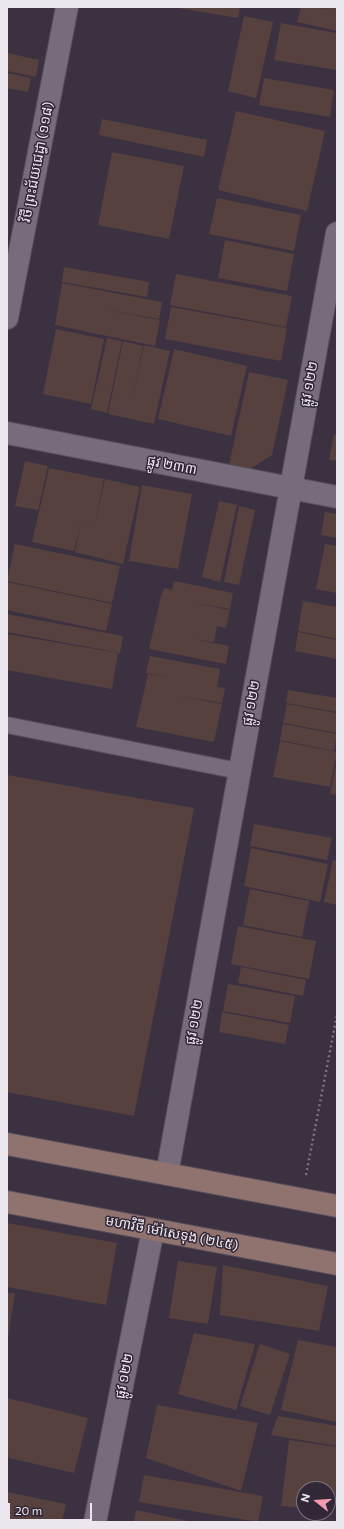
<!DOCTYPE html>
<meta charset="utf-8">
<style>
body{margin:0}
#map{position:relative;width:344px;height:1529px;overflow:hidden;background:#3b3140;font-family:Commissioner,sans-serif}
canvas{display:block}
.frame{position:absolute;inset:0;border:8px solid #ece6ef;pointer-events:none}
.north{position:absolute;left:296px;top:1481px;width:40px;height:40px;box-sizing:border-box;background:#312736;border:1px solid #7c7380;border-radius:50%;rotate:287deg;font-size:11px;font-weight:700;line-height:16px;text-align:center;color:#ece6ef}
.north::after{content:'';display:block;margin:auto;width:14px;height:18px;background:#f19ab0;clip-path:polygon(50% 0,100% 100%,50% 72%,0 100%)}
.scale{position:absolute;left:8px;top:1503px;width:84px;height:18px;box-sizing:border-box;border:2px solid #ece6ef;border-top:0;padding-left:5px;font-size:12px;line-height:14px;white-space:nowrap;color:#ece6ef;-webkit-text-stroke:3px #312736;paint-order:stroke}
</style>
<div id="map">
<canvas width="344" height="1529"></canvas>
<div class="frame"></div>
<div class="north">N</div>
<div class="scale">20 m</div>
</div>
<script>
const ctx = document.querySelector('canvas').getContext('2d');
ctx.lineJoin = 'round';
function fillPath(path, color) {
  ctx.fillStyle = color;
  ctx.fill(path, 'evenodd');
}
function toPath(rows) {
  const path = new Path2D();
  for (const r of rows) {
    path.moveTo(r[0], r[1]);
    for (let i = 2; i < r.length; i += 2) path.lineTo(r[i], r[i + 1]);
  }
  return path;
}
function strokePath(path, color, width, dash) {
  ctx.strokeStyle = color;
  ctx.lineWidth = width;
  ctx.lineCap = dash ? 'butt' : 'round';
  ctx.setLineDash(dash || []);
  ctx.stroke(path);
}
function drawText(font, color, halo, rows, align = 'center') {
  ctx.font = font + ' Commissioner,"Noto Sans Khmer",sans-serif';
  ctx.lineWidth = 3;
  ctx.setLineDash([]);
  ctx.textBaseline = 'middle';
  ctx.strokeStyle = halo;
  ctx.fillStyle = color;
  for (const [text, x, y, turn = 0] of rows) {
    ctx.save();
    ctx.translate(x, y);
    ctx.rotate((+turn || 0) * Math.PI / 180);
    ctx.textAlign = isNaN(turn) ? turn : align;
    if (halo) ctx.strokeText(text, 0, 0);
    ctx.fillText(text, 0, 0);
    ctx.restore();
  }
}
fillPath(toPath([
 [172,7,240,7,238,18],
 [301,7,314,7,337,12,337,31,297,22],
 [321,7,337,7,337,12,321,8],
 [244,16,273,22,256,98,228,91],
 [281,23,337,33,337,70,274,60],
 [7,53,39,60,36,77,7,71],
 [7,73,31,78,28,92,7,88],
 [264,78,334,90,330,117,259,105],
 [236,111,325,131,307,211,218,190],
 [102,119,207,140,204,157,99,135],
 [112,152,184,166,169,239,98,225],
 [217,198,301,215,294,251,209,234],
 [225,240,294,254,287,291,218,278],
 [64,267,149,282,147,297,62,282],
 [176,274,292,296,286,327,170,305],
 [62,283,162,302,159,319,102,309,160,320,155,346,55,325],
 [171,307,287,328,281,361,165,339],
 [56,329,104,339,91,404,43,394],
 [107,338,122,341,107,413,91,409],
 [123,341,143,346,132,399,144,345,170,351,154,424,108,414],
 [174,349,247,366,231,436,158,419],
 [249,372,288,380,272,455,250,469,229,465],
 [334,434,337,435,337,461,329,460],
 [25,461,48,466,38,510,15,506],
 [49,468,104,479,94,528,105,479,140,487,123,564,75,552,81,521,74,551,32,542],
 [142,485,192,494,178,569,129,561],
 [219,501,237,505,220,582,202,577],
 [239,506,255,510,239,585,224,582],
 [325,512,337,514,337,538,321,535],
 [15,544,120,566,112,603,7,581],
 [325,544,337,546,337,593,316,589],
 [174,581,233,593,230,609,190,602,230,610,226,628,217,626,214,642,194,639,229,646,226,664,149,649,161,596,164,588,172,590],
 [7,582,112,604,106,631,7,610],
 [303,601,337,607,337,639,298,631],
 [7,614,123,636,120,653,7,632],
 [298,632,337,640,337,659,295,651],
 [7,634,118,653,112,689,7,670],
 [150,656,220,669,217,687,225,688,222,703,178,696,222,704,214,742,136,727,148,674,169,677,146,673],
 [288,690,337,698,337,712,286,703],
 [287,704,337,713,337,733,283,723],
 [283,724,337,734,334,751,280,740],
 [280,741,337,752,330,787,273,777],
 [336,765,337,765,337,795,330,794],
 [7,775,194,808,134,1116,7,1092],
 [254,824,332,838,327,860,250,846],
 [251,848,328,864,320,902,244,886],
 [333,860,337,861,337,905,324,902],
 [250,889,309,901,302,937,243,925],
 [238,926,316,941,309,979,231,964],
 [241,967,306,980,303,996,238,983],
 [228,984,295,996,290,1023,223,1011],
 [222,1012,289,1025,285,1044,219,1032],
 [7,1223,117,1243,106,1305,7,1287],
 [178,1261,217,1267,208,1324,169,1318],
 [223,1265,328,1286,319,1331,220,1315],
 [7,1293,15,1293,8,1338,7,1338],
 [194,1333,255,1344,236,1410,178,1394],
 [298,1340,337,1347,337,1422,281,1410],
 [260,1344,290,1354,270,1415,240,1406],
 [7,1398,88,1418,74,1473,9,1458,7,1450],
 [157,1405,258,1423,241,1491,146,1458],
 [278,1416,337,1426,337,1446,271,1435],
 [289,1440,337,1447,337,1488,331,1512,328,1511,328,1489,304,1489,304,1508,281,1506],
 [144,1475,263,1496,258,1522,139,1502],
 [7,1492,66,1504,62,1522,7,1522],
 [136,1510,188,1521,188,1522,134,1522]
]), '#56413f');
const service = toPath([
 [7,725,239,771]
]);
const minor = toPath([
 [7,318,67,7],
 [7,433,337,497],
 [167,1174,337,233],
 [95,1522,153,1230]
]);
const secondary = toPath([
 [7,1144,337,1206],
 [7,1202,337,1264]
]);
strokePath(service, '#574e5a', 18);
strokePath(minor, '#574e5a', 24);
strokePath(secondary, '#574e5a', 24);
strokePath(toPath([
 [306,1175,337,1015]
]), '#7b7380', 2.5, [2, 3]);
strokePath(service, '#776c7c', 16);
strokePath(minor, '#776c7c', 22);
strokePath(secondary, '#90726e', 22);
drawText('14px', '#ece6ef', '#312736', [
 ["វិថី ព្រះជ័យជេដ្ធា (១១៨)",37,162,-79],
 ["ផ្លូវ ១២២",309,384,-80],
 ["ផ្លូវ ២៣៣",172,465,11],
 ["ផ្លូវ ១២២",251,703,-80],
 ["ផ្លូវ ១២២",194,1022,-80],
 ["មហាវិថី ម៉ៅសេទុង (២៤៥)",172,1233,11],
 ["ផ្លូវ ១២២",124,1376,-79]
]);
</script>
